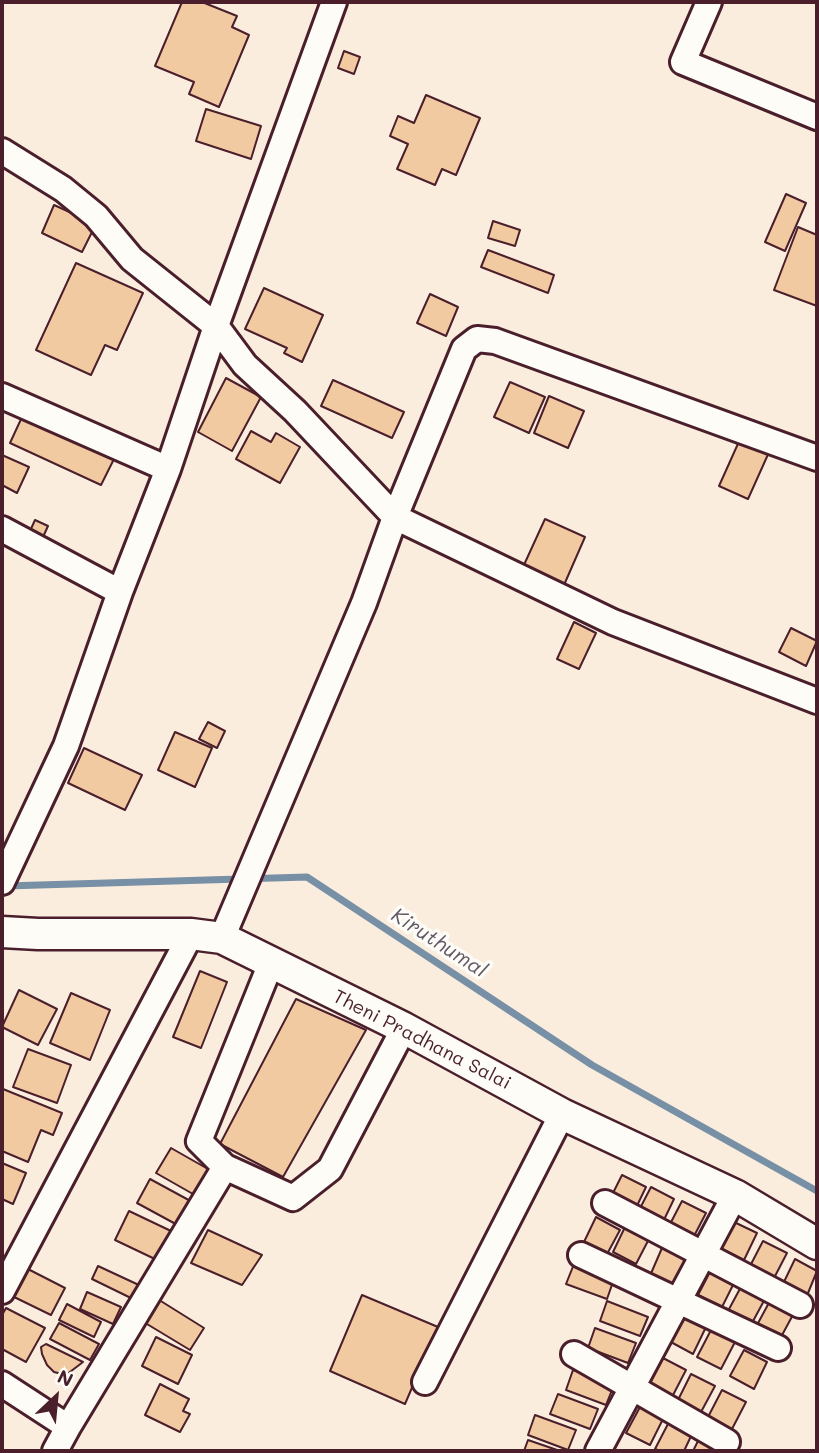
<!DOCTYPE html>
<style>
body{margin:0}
#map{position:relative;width:819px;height:1453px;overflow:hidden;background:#faedde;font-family:Mali,sans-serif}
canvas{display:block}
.frame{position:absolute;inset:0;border:4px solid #4a1f2b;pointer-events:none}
.north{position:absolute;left:21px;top:1362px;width:70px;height:70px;-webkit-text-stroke:5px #fdfcf7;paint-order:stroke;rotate:26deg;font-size:19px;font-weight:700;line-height:28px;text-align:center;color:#4a1f2b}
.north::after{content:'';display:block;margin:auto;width:24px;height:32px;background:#4a1f2b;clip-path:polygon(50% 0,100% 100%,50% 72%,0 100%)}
</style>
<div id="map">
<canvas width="819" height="1453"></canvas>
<div class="frame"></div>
<div class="north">N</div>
</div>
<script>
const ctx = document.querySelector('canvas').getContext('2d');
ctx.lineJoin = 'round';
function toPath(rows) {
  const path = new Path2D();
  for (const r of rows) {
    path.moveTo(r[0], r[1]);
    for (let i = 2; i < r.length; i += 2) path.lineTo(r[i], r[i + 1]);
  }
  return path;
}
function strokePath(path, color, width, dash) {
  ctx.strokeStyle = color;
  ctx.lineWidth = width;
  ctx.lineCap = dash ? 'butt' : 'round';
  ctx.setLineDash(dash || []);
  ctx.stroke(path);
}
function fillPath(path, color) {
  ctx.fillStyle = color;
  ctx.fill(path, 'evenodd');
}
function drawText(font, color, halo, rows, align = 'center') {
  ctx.font = font + ' Mali,sans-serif';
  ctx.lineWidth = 7;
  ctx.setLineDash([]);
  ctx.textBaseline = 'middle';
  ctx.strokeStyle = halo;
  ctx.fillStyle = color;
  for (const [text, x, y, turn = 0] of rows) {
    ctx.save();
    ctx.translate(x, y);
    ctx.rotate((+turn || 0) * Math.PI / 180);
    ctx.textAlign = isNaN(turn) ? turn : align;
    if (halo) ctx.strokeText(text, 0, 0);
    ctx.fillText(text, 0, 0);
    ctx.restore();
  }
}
strokePath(toPath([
 [6,886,307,877,592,1065,817,1191]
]), '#7790a5', 7);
const building = toPath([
 [182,2,202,2,237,16,232,27,249,35,219,107,189,94,194,82,155,66,182,2],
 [344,51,360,57,354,74,338,68,344,51],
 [426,95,480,118,456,175,442,169,435,185,397,169,408,144,390,136,398,116,414,123,426,95],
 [206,109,261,126,251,159,196,141,206,109],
 [786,194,806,203,785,251,765,242,786,194],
 [54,205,96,224,82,252,42,233,54,205],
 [493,221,520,230,515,246,488,238,493,221],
 [798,227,817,235,817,306,774,290,798,227],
 [488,250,554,275,548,293,481,267,488,250],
 [76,263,143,293,117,350,105,345,91,375,36,350,76,263],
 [264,288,323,315,302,362,284,353,287,348,245,329,264,288],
 [430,294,458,307,446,336,417,323,430,294],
 [226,378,261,397,232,451,198,432,226,378],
 [333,380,404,412,392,438,321,406,333,380],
 [510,382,545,397,529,433,494,417,510,382],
 [549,396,584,411,568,448,534,433,549,396],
 [22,417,114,459,101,485,10,443,22,417],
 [251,431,271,442,276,433,300,447,280,483,236,459,251,431],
 [741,437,770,450,748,499,719,486,741,437],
 [2,455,29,467,17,493,2,485,2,455],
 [545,519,585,537,564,585,523,567,545,519],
 [35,520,48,526,43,537,30,531,35,520],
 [574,622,596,633,579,669,557,659,574,622],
 [791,628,817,641,806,666,779,652,791,628],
 [208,722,225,731,217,748,199,739,208,722],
 [175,732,212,748,195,787,158,770,175,732],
 [84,748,142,775,125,810,68,783,84,748],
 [200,971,227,982,201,1048,173,1037,200,971],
 [19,990,57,1009,38,1045,2,1027,19,990],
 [71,993,110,1010,90,1060,50,1043,71,993],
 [296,999,366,1030,283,1177,220,1144,296,999],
 [28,1049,71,1065,57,1103,13,1087,28,1049],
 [3,1089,62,1113,53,1135,41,1130,28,1162,2,1151,3,1089],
 [171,1148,215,1173,200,1198,156,1173,171,1148],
 [2,1163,26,1173,13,1204,2,1199,2,1163],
 [622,1175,646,1187,633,1214,609,1201,622,1175],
 [150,1179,196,1204,183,1228,137,1203,150,1179],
 [651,1187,674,1199,661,1226,637,1214,651,1187],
 [682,1201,706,1213,692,1240,668,1228,682,1201],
 [129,1211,171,1231,157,1260,115,1240,129,1211],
 [596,1217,620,1230,606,1256,583,1244,596,1217],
 [734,1222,757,1233,744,1260,720,1248,734,1222],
 [626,1225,650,1237,636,1264,613,1252,626,1225],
 [208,1230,262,1255,242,1285,191,1263,208,1230],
 [763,1241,787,1253,773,1280,749,1268,763,1241],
 [662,1248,688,1259,676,1289,649,1278,662,1248],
 [795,1259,817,1271,806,1298,782,1286,795,1259],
 [574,1264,614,1279,607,1299,566,1284,574,1264],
 [98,1266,141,1286,135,1300,92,1279,98,1266],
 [24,1267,65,1288,51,1315,10,1295,24,1267],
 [712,1268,735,1281,722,1307,698,1295,712,1268],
 [742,1285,766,1297,752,1323,728,1311,742,1285],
 [87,1292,121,1307,113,1324,80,1309,87,1292],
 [362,1295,438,1327,405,1404,330,1371,362,1295],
 [156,1298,204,1328,190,1350,142,1321,156,1298],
 [771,1299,795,1311,781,1337,757,1325,771,1299],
 [607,1301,648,1317,640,1336,600,1321,607,1301],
 [67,1304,101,1322,94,1337,59,1320,67,1304],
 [6,1308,45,1328,26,1362,2,1349,2,1315,6,1308],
 [683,1315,706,1327,693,1354,669,1341,683,1315],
 [59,1323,99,1344,90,1360,50,1339,59,1323],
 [595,1328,636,1343,628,1363,588,1348,595,1328],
 [711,1330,735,1342,721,1369,697,1357,711,1330],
 [156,1337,192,1355,178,1384,142,1366,156,1337],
 [46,1344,83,1362,66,1375,54,1372,47,1365,42,1354,41,1347,46,1344],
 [744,1350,767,1362,754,1389,730,1376,744,1350],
 [663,1358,686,1370,672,1397,649,1385,663,1358],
 [573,1370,614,1385,606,1405,566,1390,573,1370],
 [691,1374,715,1386,701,1412,678,1400,691,1374],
 [160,1384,189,1399,183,1411,190,1414,180,1432,145,1415,160,1384],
 [722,1390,746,1402,732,1429,708,1417,722,1390],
 [558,1394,598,1409,590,1429,550,1414,558,1394],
 [640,1407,663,1419,650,1445,626,1433,640,1407],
 [535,1415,576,1430,568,1450,528,1435,535,1415],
 [669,1422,692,1434,684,1451,660,1451,655,1449,669,1422],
 [699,1439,723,1451,693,1451,699,1439],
 [528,1440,560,1451,524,1451,528,1440]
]);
fillPath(building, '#f2caa2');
strokePath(building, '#4a1f2b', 2);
const minor = toPath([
 [709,2,683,62,817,117],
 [2,151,63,189,96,216,132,259,216,326,245,365,295,411,395,517,364,603,222,938],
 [2,396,168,469],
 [817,458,495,341,477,339,464,349,395,517,613,622,817,701],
 [2,529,120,592],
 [2,882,66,746,120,592,168,469,216,326,334,2],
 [225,1167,199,1141,271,963],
 [605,1203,800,1305],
 [581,1255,778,1348],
 [2,1291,191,934],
 [574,1354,727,1442],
 [425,1382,562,1114],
 [2,1384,68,1427],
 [55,1451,68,1427,225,1167,293,1198,330,1169,404,1028],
 [598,1451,735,1195]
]);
const major = toPath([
 [2,932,38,934,191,934,222,938,404,1028,562,1114,735,1195,817,1244]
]);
strokePath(minor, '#4a1f2b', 30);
strokePath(major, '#4a1f2b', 35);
strokePath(minor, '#fdfcf7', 24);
strokePath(major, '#fdfcf7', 30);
drawText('19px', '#4a1f2b', '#fdfcf7', [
 ["Theni Pradhana Salai",422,1040,27]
]);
drawText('italic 21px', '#605868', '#fdfcf7', [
 ["Kiruthumal",439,943,33]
]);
</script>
